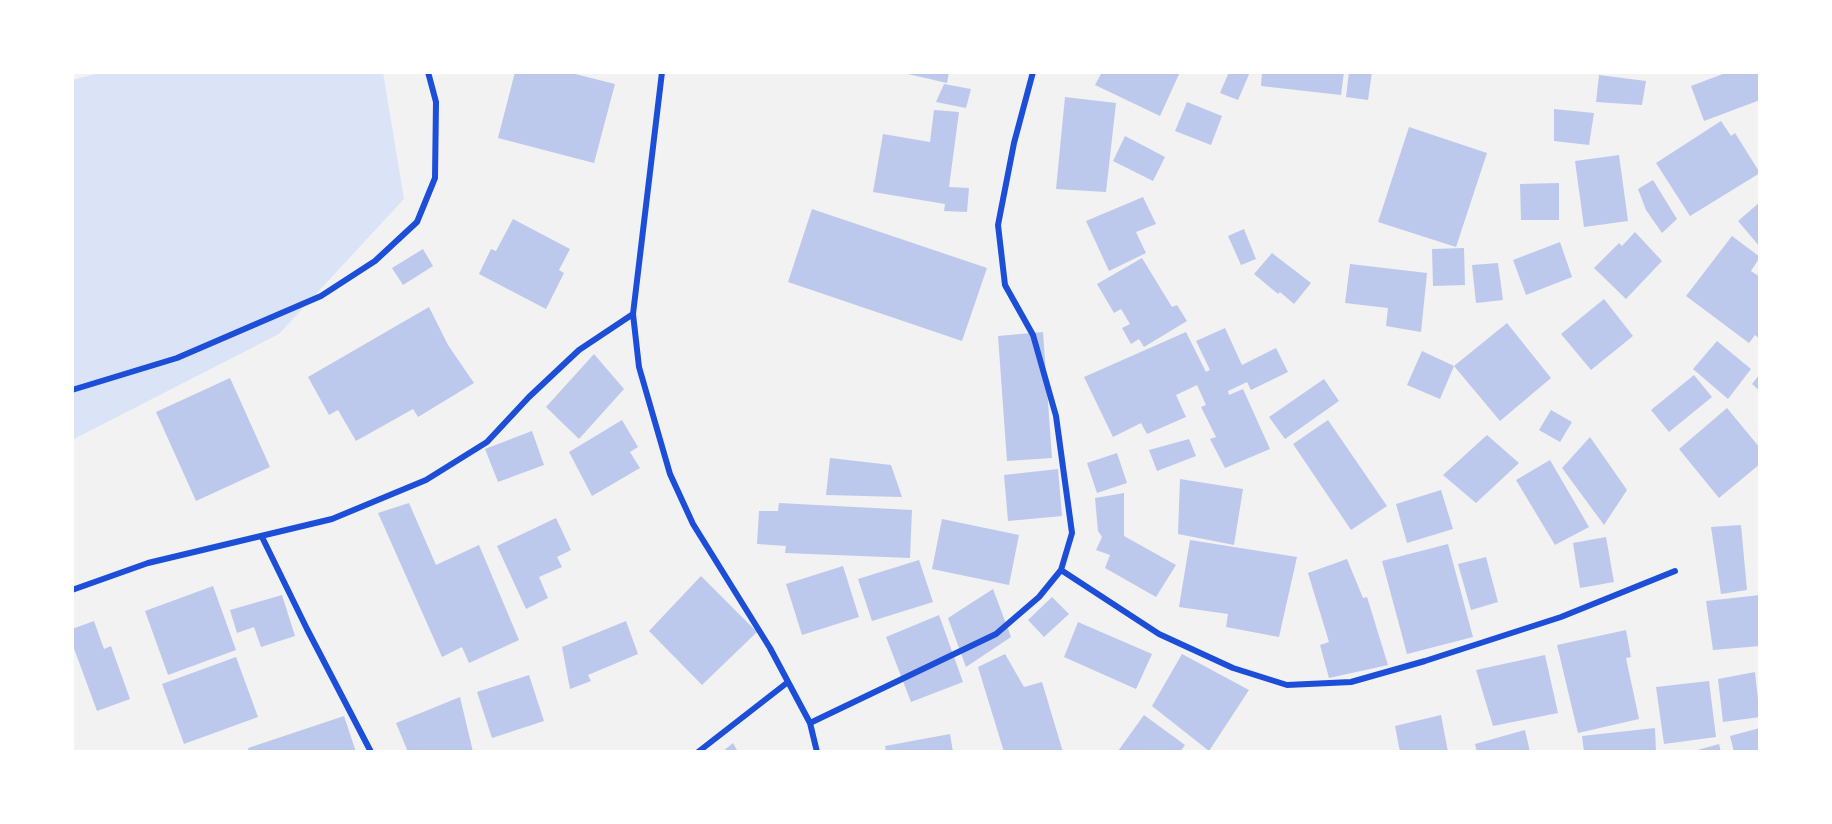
<!DOCTYPE html>
<style>
body{margin:0}
#map{position:relative;width:1832px;height:824px;overflow:hidden;background:#f2f2f2;font-family:"Varela Round",sans-serif}
canvas{display:block}
.frame{position:absolute;inset:0;border:74px solid #fff;pointer-events:none}
</style>
<div id="map">
<canvas width="1832" height="824"></canvas>
<div class="frame"></div>
</div>
<script>
const ctx = document.querySelector('canvas').getContext('2d');
ctx.lineJoin = 'round';
function fillPath(path, color) {
  ctx.fillStyle = color;
  ctx.fill(path, 'evenodd');
}
function toPath(rows) {
  const path = new Path2D();
  for (const r of rows) {
    path.moveTo(r[0], r[1]);
    for (let i = 2; i < r.length; i += 2) path.lineTo(r[i], r[i + 1]);
  }
  return path;
}
function strokePath(path, color, width, dash) {
  ctx.strokeStyle = color;
  ctx.lineWidth = width;
  ctx.lineCap = dash ? 'butt' : 'round';
  ctx.setLineDash(dash || []);
  ctx.stroke(path);
}
fillPath(toPath([
 [103,72,383,72,404,199,279,334,72,440,72,80]
]), '#dbe4f7');
fillPath(toPath([
 [515,72,567,72,615,84,594,163,498,138],
 [899,72,949,72,947,83],
 [1102,72,1180,72,1160,116,1095,85],
 [1229,72,1250,72,1238,100,1220,93],
 [1262,72,1344,72,1341,95,1261,86],
 [1349,72,1372,72,1368,100,1346,97],
 [1728,72,1760,72,1760,100,1704,121,1691,86],
 [1599,75,1646,81,1642,105,1596,102],
 [944,84,971,89,966,108,936,102],
 [1065,97,1116,103,1106,192,1056,189],
 [1187,102,1222,116,1211,145,1175,131],
 [1554,109,1594,113,1589,145,1554,141],
 [934,110,959,112,949,187,969,188,967,212,944,211,945,204,873,192,883,134,930,142],
 [1721,121,1731,136,1735,133,1760,173,1690,216,1656,163],
 [1409,127,1487,153,1456,247,1378,222],
 [1125,136,1165,157,1153,181,1113,161],
 [1619,155,1628,221,1584,227,1575,161],
 [1653,180,1677,219,1662,233,1646,210,1638,189],
 [1559,183,1559,220,1521,220,1520,184],
 [1143,197,1156,224,1136,232,1146,253,1109,271,1086,221],
 [1760,202,1760,247,1738,221],
 [812,209,987,268,962,341,788,282],
 [513,219,570,249,559,270,564,273,546,309,479,274,491,249,496,251],
 [1244,229,1256,259,1241,265,1228,236],
 [1635,232,1662,261,1626,299,1594,268,1619,243,1622,246],
 [1732,236,1760,257,1751,271,1760,277,1760,339,1755,335,1749,343,1686,296],
 [1560,242,1572,277,1526,295,1513,260],
 [1464,248,1465,285,1433,286,1432,249],
 [423,249,433,266,403,285,392,268],
 [1272,253,1311,283,1294,304,1280,292,1278,294,1254,274],
 [1142,258,1172,307,1177,305,1187,321,1144,347,1139,339,1131,344,1122,328,1130,324,1121,309,1114,313,1097,284],
 [1498,263,1503,300,1476,303,1472,265],
 [1350,264,1427,273,1421,332,1386,326,1388,308,1345,303],
 [1604,299,1633,336,1591,370,1561,334],
 [429,307,448,345,474,383,418,417,413,409,356,441,338,410,329,415,308,377],
 [1507,323,1551,378,1500,421,1454,366,1440,399,1407,385,1422,351,1454,366],
 [1225,328,1242,365,1276,348,1288,372,1251,390,1247,382,1228,391,1229,395,1243,389,1270,449,1225,468,1210,439,1216,437,1201,407,1206,405,1197,385,1176,395,1186,417,1147,434,1141,423,1113,437,1084,377,1186,332,1206,372,1210,370,1196,341],
 [1043,332,1052,458,1007,461,998,336],
 [1717,341,1751,369,1728,399,1693,369],
 [594,354,624,389,579,439,546,407],
 [1760,374,1760,391,1752,384],
 [1694,375,1712,397,1669,432,1651,410],
 [230,378,270,467,196,501,156,412],
 [1324,379,1339,401,1285,439,1269,417],
 [1727,408,1760,448,1760,464,1719,498,1679,449],
 [1551,410,1572,422,1560,442,1539,430],
 [622,420,638,447,630,452,640,468,592,496,569,452],
 [1328,420,1387,506,1351,530,1293,444],
 [532,431,544,465,498,482,485,449],
 [1487,435,1519,463,1476,503,1443,475],
 [1590,437,1627,490,1604,525,1562,468],
 [1189,439,1196,456,1157,471,1149,450],
 [1117,453,1127,483,1097,493,1087,463],
 [830,458,891,465,902,497,826,495],
 [1550,460,1589,527,1555,545,1516,480],
 [1058,469,1062,516,1008,521,1004,475],
 [1180,479,1243,489,1234,545,1178,534],
 [1441,490,1453,529,1407,543,1396,504],
 [1124,493,1124,536,1176,565,1156,597,1105,568,1110,555,1096,550,1102,537,1098,531,1095,498],
 [409,503,436,565,479,545,519,640,469,663,462,647,442,657,378,513],
 [779,503,912,510,910,558,785,553,786,546,757,544,759,511,778,511],
 [556,518,571,550,557,557,562,567,539,577,548,598,526,609,497,546],
 [942,519,1019,535,1009,585,932,569],
 [1741,525,1747,590,1721,594,1711,527],
 [1606,537,1614,582,1580,588,1573,543],
 [1190,540,1297,557,1279,637,1226,627,1228,614,1179,607],
 [1448,544,1473,637,1407,654,1382,561],
 [1486,557,1498,602,1471,610,1458,564],
 [1347,559,1363,598,1367,597,1388,665,1329,678,1320,645,1329,642,1308,573],
 [919,560,933,602,872,621,858,579],
 [843,566,859,617,802,635,786,584],
 [701,576,757,632,702,685,649,631],
 [213,586,236,650,168,675,145,611],
 [993,589,1011,637,966,667,948,618],
 [282,595,295,636,261,647,254,627,237,633,230,610],
 [1760,595,1760,646,1713,650,1706,601],
 [1052,597,1069,614,1044,637,1028,620],
 [939,615,963,682,911,702,886,637],
 [94,621,104,649,111,646,130,699,97,711,72,643,72,629],
 [626,621,638,654,588,675,591,681,570,689,562,647],
 [1078,622,1152,654,1136,689,1064,657],
 [1626,630,1631,657,1626,658,1639,719,1578,733,1557,645],
 [1005,654,1024,687,1042,682,1063,752,1004,752,978,667],
 [1182,654,1249,690,1209,751,1152,706],
 [1545,655,1558,713,1493,726,1476,670],
 [236,657,258,717,184,744,162,684],
 [1755,672,1760,717,1723,722,1718,679],
 [529,675,544,721,492,738,477,692],
 [1709,681,1716,737,1664,744,1656,687],
 [460,697,473,752,408,752,396,723],
 [1144,715,1185,745,1180,752,1118,751],
 [1441,715,1448,752,1400,752,1395,726],
 [344,716,356,752,249,752,248,748],
 [1655,728,1656,752,1584,752,1582,736],
 [1760,728,1760,752,1734,752,1730,736],
 [1525,730,1530,752,1477,752,1475,744],
 [950,734,953,752,886,752,885,746],
 [733,743,738,752,722,752],
 [1719,744,1721,752,1694,752,1694,751]
]), '#bdc9ec');
strokePath(toPath([
 [633,314,639,367,670,474,693,524,770,648,810,723,817,752],
 [72,390,177,358,321,296,375,261,417,222,435,178,436,102,428,72],
 [262,537,307,629,371,752],
 [1061,570,1159,634,1233,668,1287,685,1351,682,1425,661,1561,617,1675,571],
 [72,590,148,563,332,519,426,480,487,442,529,397,579,350,633,314,662,72],
 [810,723,996,634,1039,597,1061,570,1072,533,1056,416,1033,335,1005,285,998,225,1014,143,1033,72],
 [698,752,788,682]
]), '#1d4ed8', 6);
</script>
